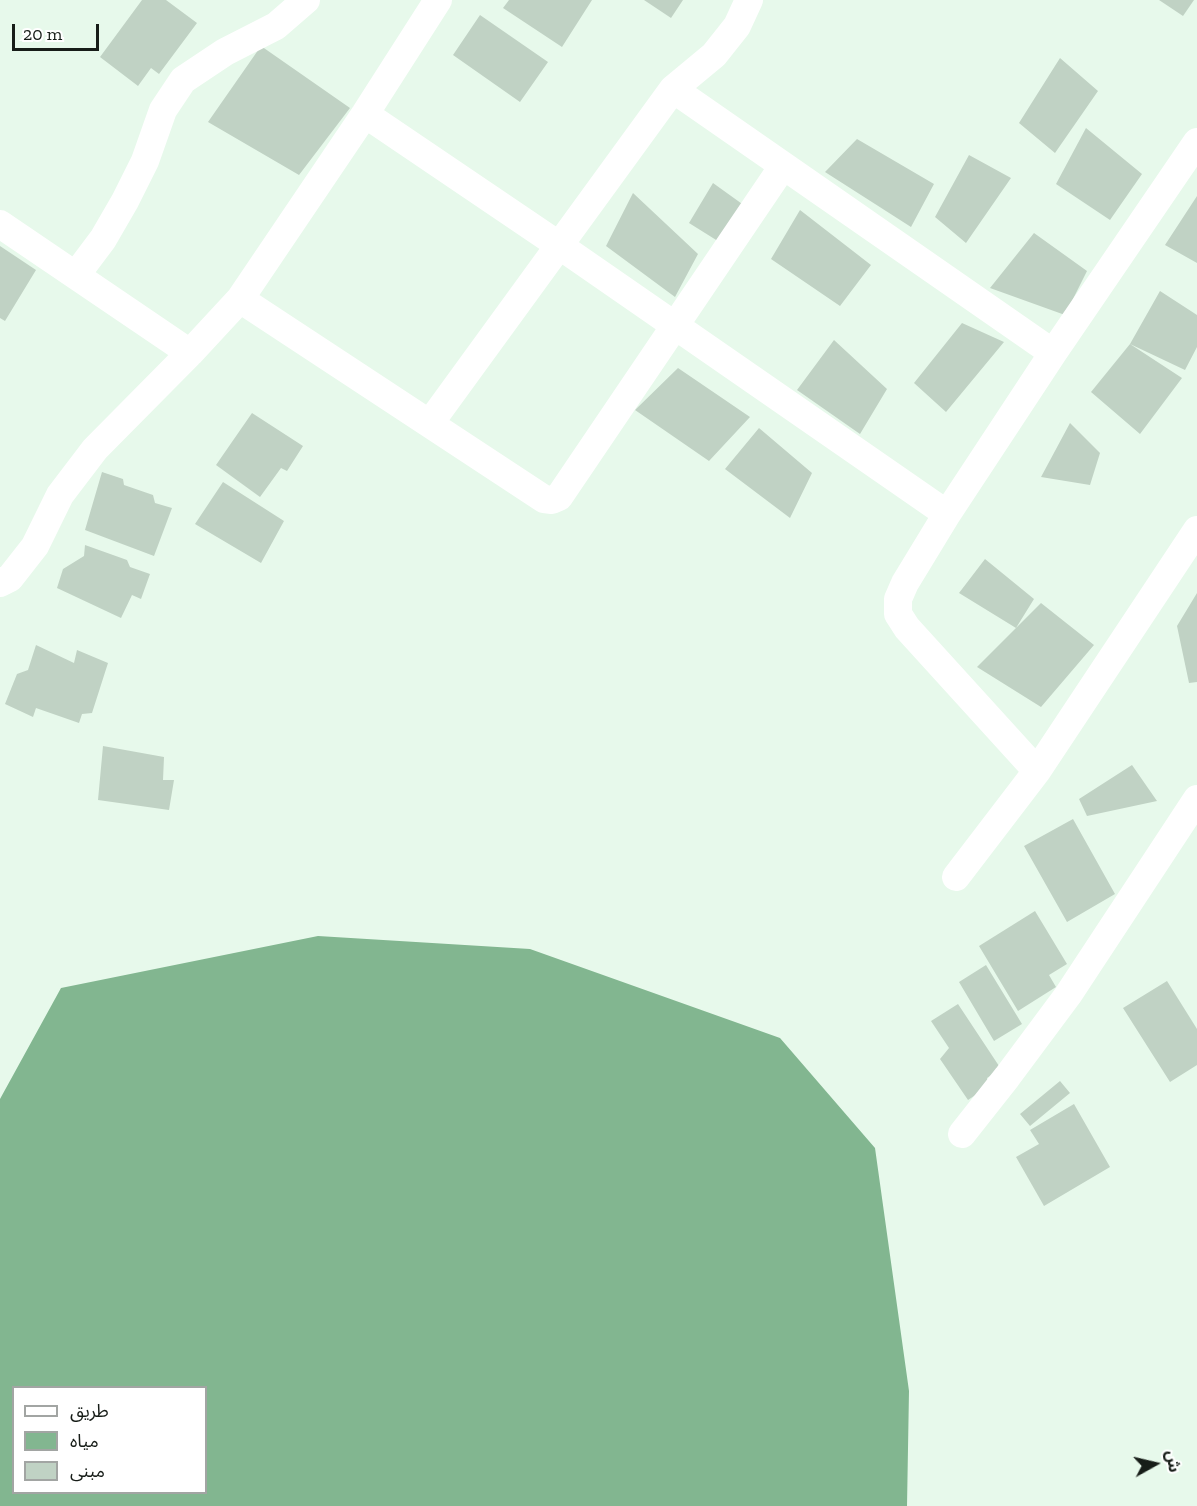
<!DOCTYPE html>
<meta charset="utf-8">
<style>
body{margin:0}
#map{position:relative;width:1197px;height:1506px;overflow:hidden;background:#e7f9eb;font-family:"Zilla Slab","Noto Sans Arabic",serif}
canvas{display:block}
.legend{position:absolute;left:12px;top:1386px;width:195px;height:108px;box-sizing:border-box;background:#fff;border:2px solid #a2a5a3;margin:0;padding:8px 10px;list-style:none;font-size:18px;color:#171d18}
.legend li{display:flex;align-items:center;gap:12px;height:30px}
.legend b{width:30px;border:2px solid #a2a5a3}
.north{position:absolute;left:1125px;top:1434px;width:60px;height:60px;-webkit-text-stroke:4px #fff;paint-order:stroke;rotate:82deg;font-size:16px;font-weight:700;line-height:24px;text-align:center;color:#171d18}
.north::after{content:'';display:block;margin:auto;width:21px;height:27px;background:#171d18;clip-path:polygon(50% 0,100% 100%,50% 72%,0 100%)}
.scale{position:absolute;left:12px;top:24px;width:87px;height:27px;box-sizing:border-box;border:3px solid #171d18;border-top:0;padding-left:8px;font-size:18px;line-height:21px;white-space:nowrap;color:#171d18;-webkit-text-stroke:4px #fff;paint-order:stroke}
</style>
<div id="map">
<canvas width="1197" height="1506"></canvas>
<ul class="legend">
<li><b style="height:8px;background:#fff"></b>طريق</li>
<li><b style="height:16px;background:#82b690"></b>مياه</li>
<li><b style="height:16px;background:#c0d2c4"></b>مبنى</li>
</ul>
<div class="north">ش</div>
<div class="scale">20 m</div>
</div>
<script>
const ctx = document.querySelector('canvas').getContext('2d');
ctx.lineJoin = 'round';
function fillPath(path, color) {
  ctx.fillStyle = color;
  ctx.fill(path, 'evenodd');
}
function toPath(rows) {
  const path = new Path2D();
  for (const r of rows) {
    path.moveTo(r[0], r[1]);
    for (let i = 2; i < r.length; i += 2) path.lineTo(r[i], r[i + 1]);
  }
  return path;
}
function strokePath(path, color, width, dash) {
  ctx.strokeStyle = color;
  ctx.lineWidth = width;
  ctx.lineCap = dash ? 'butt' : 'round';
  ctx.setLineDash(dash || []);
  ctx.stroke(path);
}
fillPath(toPath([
 [318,936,530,949,780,1038,875,1148,909,1391,907,1506,0,1506,0,1099,61,988],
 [14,1388,206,1388,206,1492,14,1492]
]), '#82b690');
fillPath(toPath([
 [142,0,166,0,197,23,159,74,151,68,138,86,100,57],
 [509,0,592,0,562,47,503,8],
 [644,0,683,0,671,18],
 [1159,0,1194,0,1183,16],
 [480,15,548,62,520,102,453,55],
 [261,46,350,108,299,175,208,122],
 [1060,58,1098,91,1055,153,1019,123],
 [1086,128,1142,174,1110,220,1056,184],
 [857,139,934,184,911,227,825,172],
 [969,155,1011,178,966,243,935,217],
 [713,183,745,206,729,248,689,223],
 [633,193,698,254,675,297,606,246],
 [1197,196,1197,263,1165,245],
 [800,210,871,265,840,306,771,259],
 [1034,233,1087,271,1065,315,990,288],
 [0,246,36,270,5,321,0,318],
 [1160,291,1197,315,1197,347,1185,370,1130,344,1182,378,1140,434,1091,392,1130,344],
 [962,323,1004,342,946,412,914,383],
 [834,340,887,389,860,434,797,390],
 [678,368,750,417,709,461,635,410],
 [252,413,303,446,287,471,281,468,260,497,216,465],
 [1070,423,1100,453,1090,485,1041,477],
 [759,428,812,473,790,518,725,469],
 [102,472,123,479,124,485,153,495,155,503,172,508,154,556,85,530],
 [223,482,284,521,261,563,195,524],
 [85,545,127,560,130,567,150,574,141,599,132,595,121,618,57,588,63,569,84,556],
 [985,559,1034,599,1016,628,959,593],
 [1197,593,1197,682,1189,683,1177,626],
 [1041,603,1094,645,1041,707,977,667],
 [36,645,74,663,77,650,108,663,92,713,82,714,79,723,36,708,33,717,5,704,17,674,28,670],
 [103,746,164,757,163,780,174,780,169,810,98,800],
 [1132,765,1157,801,1087,816,1079,799],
 [1073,819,1115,894,1067,922,1024,846],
 [1035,911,1067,964,1049,975,1056,987,1018,1011,979,946],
 [986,965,1022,1024,994,1041,959,982],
 [1167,981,1197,1029,1197,1065,1170,1082,1123,1008],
 [958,1004,1001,1069,987,1078,989,1086,968,1100,940,1059,949,1048,931,1021],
 [1060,1081,1070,1093,1030,1126,1020,1114],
 [1074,1104,1110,1167,1044,1206,1016,1157,1039,1144,1030,1130]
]), '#c0d2c4');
strokePath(toPath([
 [673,89,1053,353],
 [365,114,560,246,947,514],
 [0,224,190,353],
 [76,275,103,239,125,201,145,161,163,110,183,80,225,52,276,26,306,0],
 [240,299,544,499,552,500,559,497,783,166],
 [430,423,673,89,714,55,737,26,749,0],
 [0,583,10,578,35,546,60,495,95,449,190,353,240,299,365,114,438,0],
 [1037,771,907,628,898,614,898,599,905,583,947,514,1053,353,1197,142],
 [956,877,1037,771,1197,530],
 [962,1134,1007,1077,1068,995,1197,799]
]), '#fff', 28);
</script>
